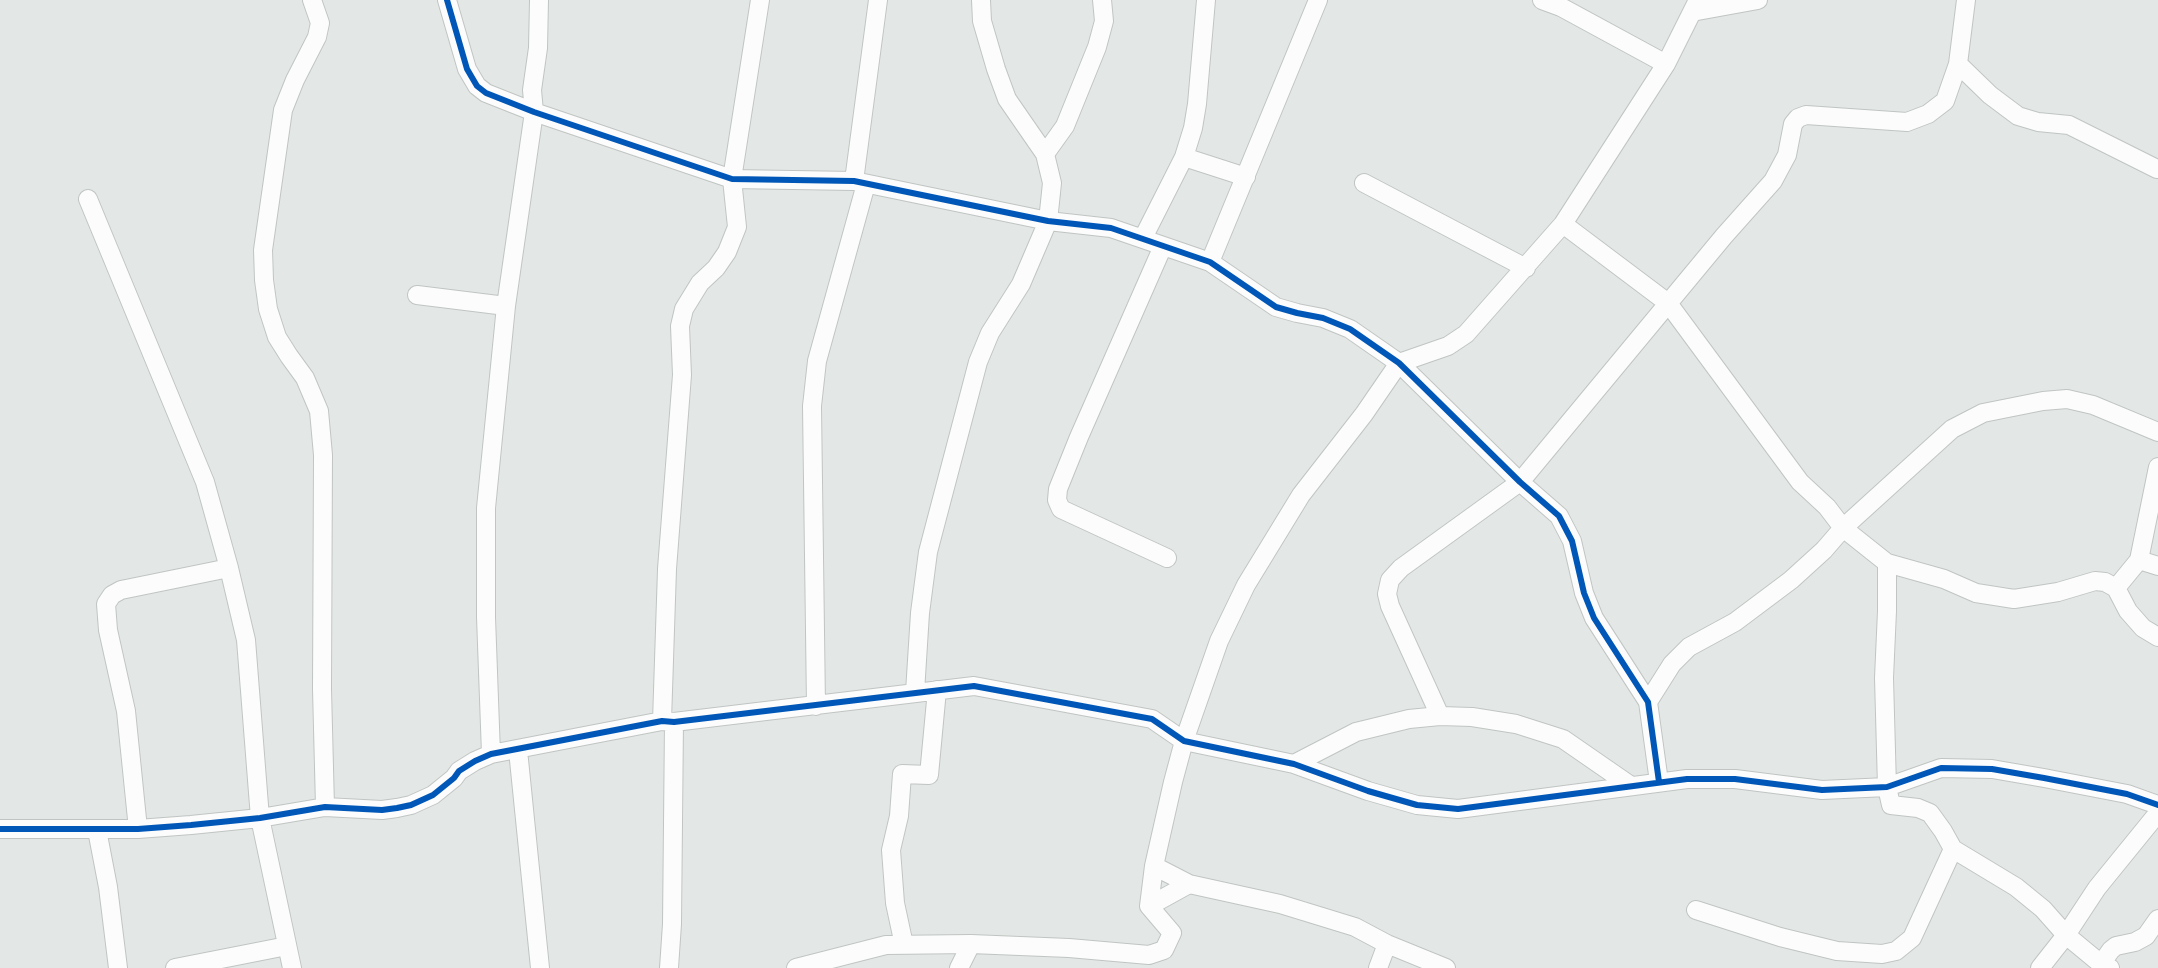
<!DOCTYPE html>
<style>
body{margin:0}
canvas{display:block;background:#e3e8e6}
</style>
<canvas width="2158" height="968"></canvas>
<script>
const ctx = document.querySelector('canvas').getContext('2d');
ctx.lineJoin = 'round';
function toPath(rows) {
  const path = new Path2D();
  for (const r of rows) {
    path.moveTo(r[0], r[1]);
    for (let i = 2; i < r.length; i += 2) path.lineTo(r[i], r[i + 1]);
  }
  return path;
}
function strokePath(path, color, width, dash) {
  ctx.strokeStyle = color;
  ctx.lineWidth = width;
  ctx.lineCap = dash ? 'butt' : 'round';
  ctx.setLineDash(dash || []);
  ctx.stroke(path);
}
const minor = toPath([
 [312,0,320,23,317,37,295,80,283,110,263,250,264,280,268,309,277,337,289,356,305,378,319,411,323,455,322,689,325,807],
 [447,0,467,69,477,86,486,93,534,112,732,179,854,181,1048,221,1111,228,1210,262,1276,307,1297,313,1323,318,1350,329,1399,363,1520,482,1559,516,1572,541,1584,593,1594,618,1648,702,1659,782],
 [1542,0,1561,7,1666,64],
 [1692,12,1758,0],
 [1958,64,1990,95,2018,116,2038,122,2069,125,2157,169],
 [1045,154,1065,126,1097,47,1104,21,1102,0],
 [1184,157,1246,177],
 [854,181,878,0],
 [1364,183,1526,268],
 [88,199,205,482,229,568,246,640,260,818,292,968],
 [1563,224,1668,303,1800,482,1827,507,1843,528,1887,563,1944,579,1976,593,2014,599,2058,592,2095,581,2105,582,2116,588,2128,611,2143,628,2158,637],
 [1143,238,1184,157,1193,128,1197,104,1206,0],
 [1163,246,1079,437,1058,489,1057,500,1061,509,1167,558],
 [1210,262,1318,0],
 [417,295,506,306],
 [2139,560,2158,566],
 [1887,563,1887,611,1884,678,1887,787,1891,805,1918,808,1930,813,1943,831,1953,849,2016,887,2043,909,2066,935,2101,964,2110,968],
 [2116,588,2139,560,2158,467],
 [915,692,920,613,928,552,978,362,990,333,1021,284,1048,221,1052,183,1045,154,1007,99,996,69,982,21,981,0],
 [1648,702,1672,664,1689,647,1735,622,1791,580,1824,550,1843,528,1952,429,1983,413,2043,401,2067,399,2093,405,2158,432],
 [816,706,812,406,817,361,866,184],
 [1440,716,1390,606,1387,594,1390,580,1401,568,1520,482,1724,236,1773,181,1787,155,1793,124,1798,118,1806,115,1907,122,1928,114,1945,101,1958,64,1966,0],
 [662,721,667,569,682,375,680,326,684,309,700,283,716,268,727,252,737,227,732,179,760,0],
 [518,750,540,968],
 [491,754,486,617,486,508,506,306,534,112,532,90,538,48,539,0],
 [1294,764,1356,732,1409,719,1440,716,1472,717,1516,724,1563,739,1631,786],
 [0,829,138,829,191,825,260,818,325,807,382,810,397,808,411,805,433,795,454,778,459,771,475,761,491,754,662,721,674,722,974,686,1152,719,1184,741,1294,764,1368,791,1417,805,1458,809,1687,779,1735,779,1822,790,1887,787,1941,768,1992,769,2044,778,2127,794,2158,805],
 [138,829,126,711,108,630,106,604,112,595,121,590,229,568],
 [97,830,108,887,118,968],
 [1154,866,1189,884,1280,904,1355,927,1387,944,1446,968],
 [1149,906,1189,884],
 [1696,910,1780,937,1837,951,1882,954,1896,951,1912,938,1953,849],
 [904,945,895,903,891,850,899,816,902,774,929,775,937,690],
 [2101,964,2111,950,2116,946,2135,942,2146,936,2158,919],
 [175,968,287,946],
 [669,968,672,924,674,722],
 [796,968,886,945,971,944,1069,948,1149,955,1164,950,1172,933,1149,906,1154,866,1173,782,1184,741,1219,641,1246,585,1301,495,1364,414,1399,363,1448,346,1466,334,1563,224,1666,64,1698,0],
 [959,968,971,944],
 [1378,968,1387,944],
 [2040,968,2066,935,2097,888,2158,813]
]);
strokePath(minor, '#c0c5c3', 20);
strokePath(minor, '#fbfcfb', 18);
strokePath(toPath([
 [447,0,467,69,477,86,486,93,534,112,732,179,854,181,1048,221,1111,228,1210,262,1276,307,1297,313,1323,318,1350,329,1399,363,1520,482,1559,516,1572,541,1584,593,1594,618,1648,702,1659,782],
 [0,829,138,829,191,825,260,818,325,807,382,810,397,808,411,805,433,795,454,778,459,771,475,761,491,754,662,721,674,722,974,686,1152,719,1184,741,1294,764,1368,791,1417,805,1458,809,1687,779,1735,779,1822,790,1887,787,1941,768,1992,769,2044,778,2127,794,2158,805]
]), '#0057b8', 6);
</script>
